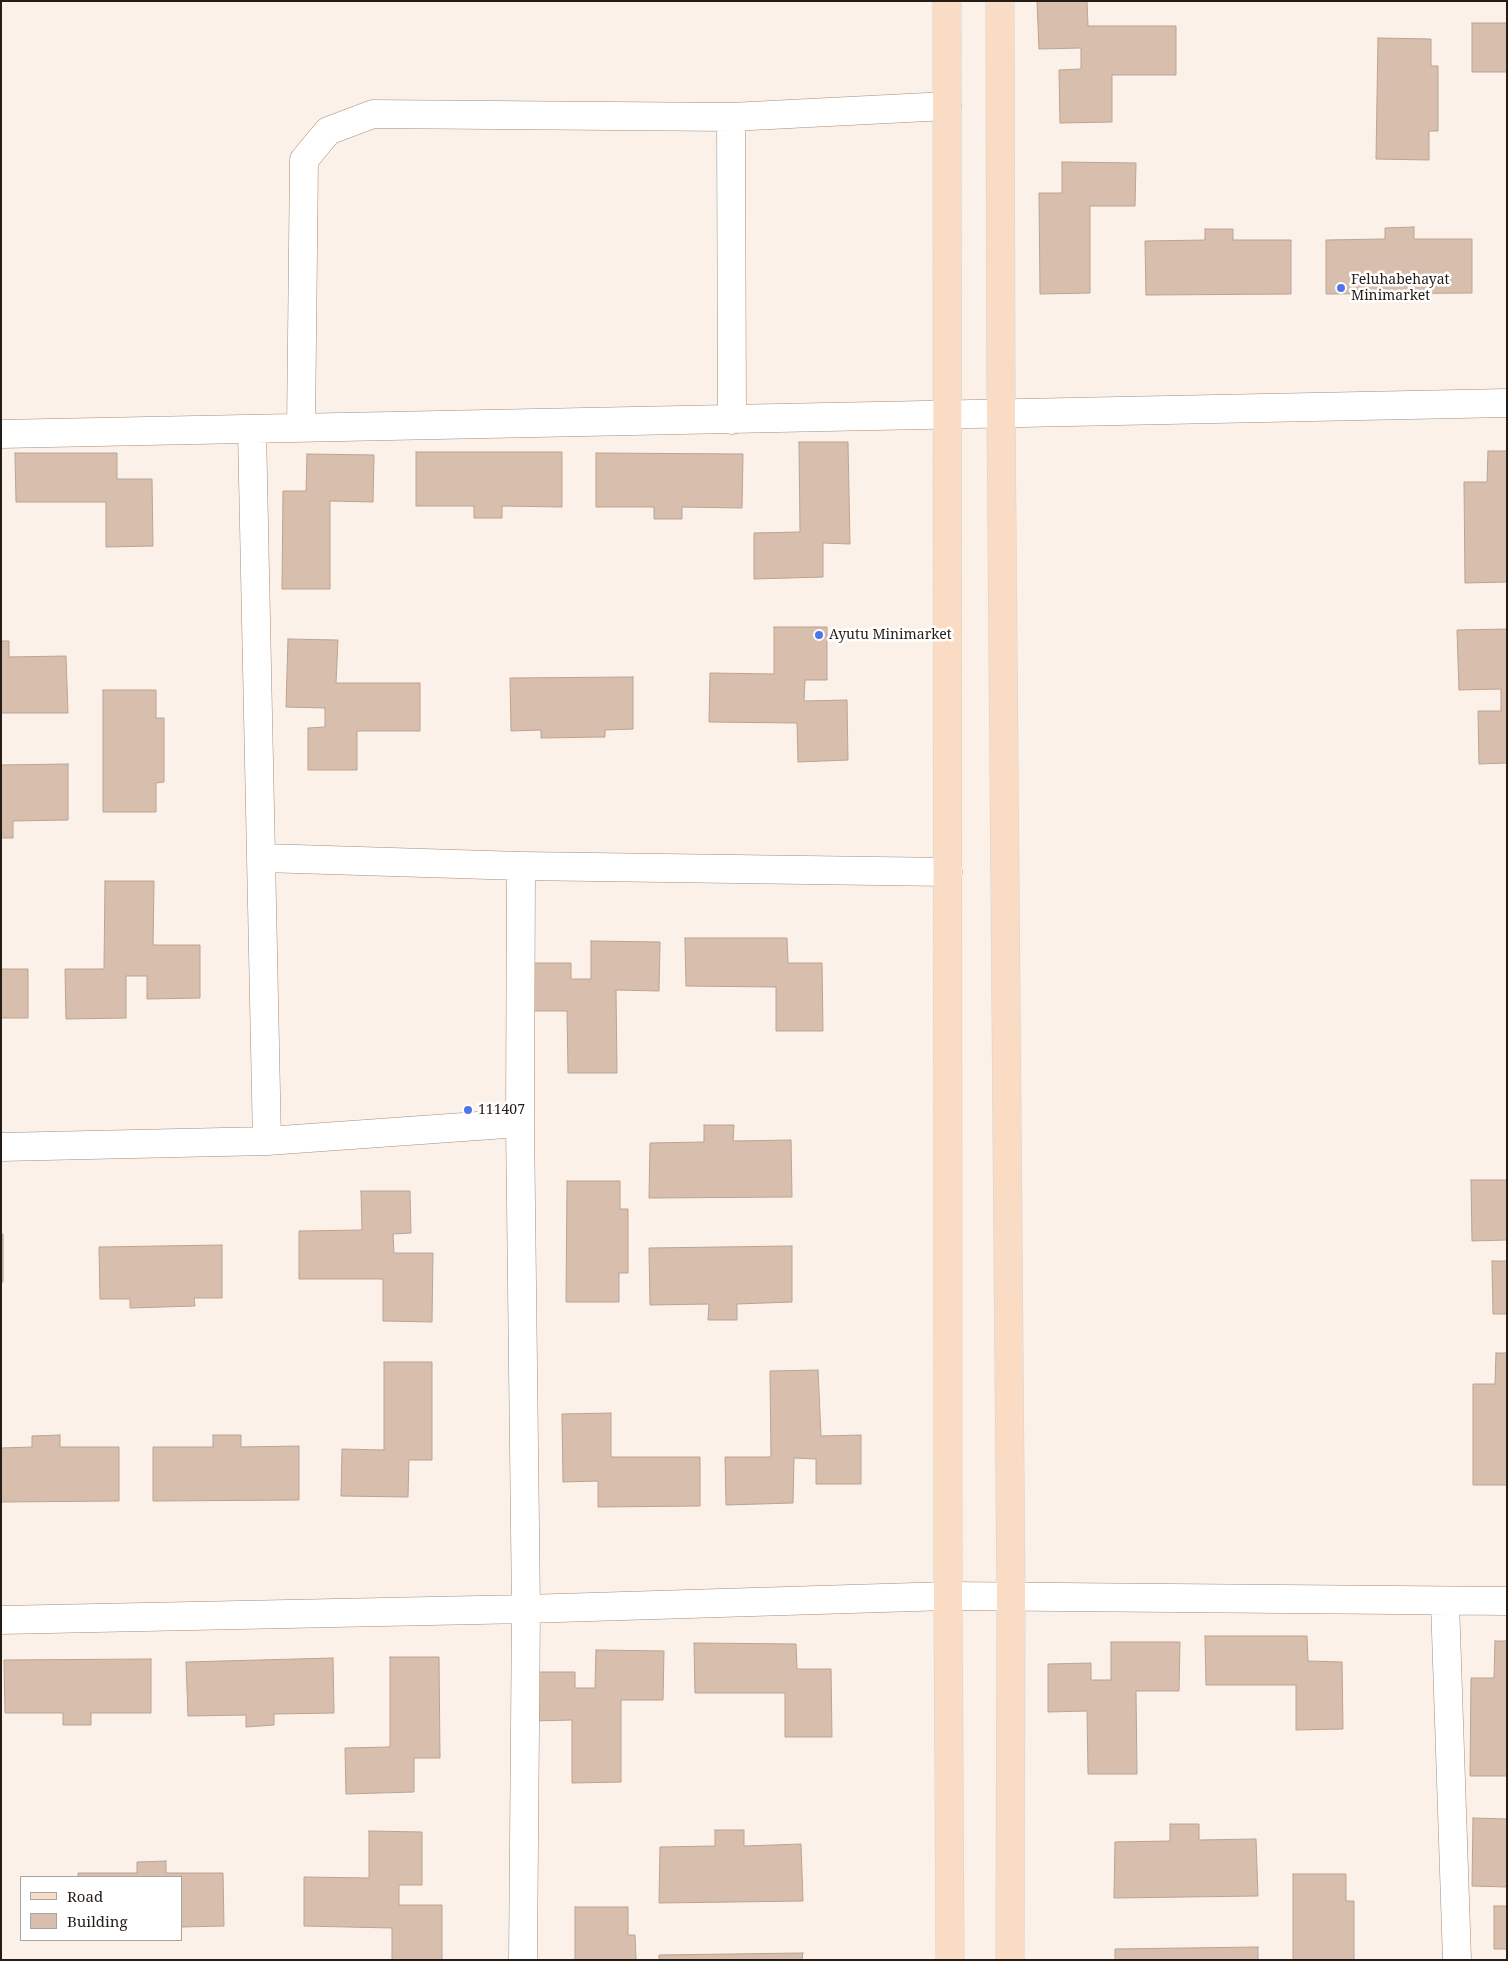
<!DOCTYPE html>
<style>
body{margin:0}
#map{position:relative;width:1508px;height:1961px;overflow:hidden;background:#fbf1e9;font-family:"Noto Serif",serif}
canvas{display:block}
.frame{position:absolute;inset:0;border:2px solid #251c15;pointer-events:none}
.legend{position:absolute;left:20px;top:1876px;width:162px;height:65px;box-sizing:border-box;background:#fff;border:1px solid #a8a4a1;margin:0;padding:6px 9px;list-style:none;font-size:15px;color:#251c15}
.legend li{display:flex;align-items:center;gap:10px;height:25px}
.legend b{width:25px;border:1px solid #a8a4a1}
</style>
<div id="map">
<canvas width="1508" height="1961"></canvas>
<div class="frame"></div>
<ul class="legend">
<li><b style="height:6px;background:#fadcc5"></b>Road</li>
<li><b style="height:14px;background:#d8bfad"></b>Building</li>
</ul>
</div>
<script>
const ctx = document.querySelector('canvas').getContext('2d');
ctx.lineJoin = 'round';
function fillPath(path, color) {
  ctx.fillStyle = color;
  ctx.fill(path, 'evenodd');
}
function toPath(rows) {
  const path = new Path2D();
  for (const r of rows) {
    path.moveTo(r[0], r[1]);
    for (let i = 2; i < r.length; i += 2) path.lineTo(r[i], r[i + 1]);
  }
  return path;
}
function strokePath(path, color, width, dash) {
  ctx.strokeStyle = color;
  ctx.lineWidth = width;
  ctx.lineCap = dash ? 'butt' : 'round';
  ctx.setLineDash(dash || []);
  ctx.stroke(path);
}
function drawText(font, color, halo, rows, align = 'center') {
  ctx.font = font + ' "Noto Serif",serif';
  ctx.lineWidth = 5;
  ctx.setLineDash([]);
  ctx.textBaseline = 'middle';
  ctx.strokeStyle = halo;
  ctx.fillStyle = color;
  for (const [text, x, y, turn = 0] of rows) {
    ctx.save();
    ctx.translate(x, y);
    ctx.rotate((+turn || 0) * Math.PI / 180);
    ctx.textAlign = isNaN(turn) ? turn : align;
    if (halo) ctx.strokeText(text, 0, 0);
    ctx.fillText(text, 0, 0);
    ctx.restore();
  }
}
const building = toPath([
 [1037,1,1087,1,1088,26,1176,26,1176,75,1112,75,1112,122,1060,123,1059,70,1081,69,1081,48,1039,49,1037,1],
 [1472,23,1507,23,1507,72,1472,72,1472,23],
 [1378,38,1431,39,1431,66,1438,66,1438,131,1429,131,1429,160,1376,159,1378,38],
 [1062,162,1136,163,1135,206,1090,206,1090,293,1040,294,1039,193,1062,193,1062,162],
 [1414,227,1414,239,1472,239,1472,293,1326,294,1326,240,1385,239,1385,228,1414,227],
 [1205,229,1233,229,1233,240,1291,240,1291,294,1146,295,1145,241,1205,240,1205,229],
 [799,442,848,442,850,544,823,543,823,577,754,579,754,533,800,532,799,442],
 [1488,451,1507,451,1507,582,1465,583,1464,482,1487,482,1488,451],
 [416,452,562,452,562,507,502,506,502,518,474,518,474,506,416,506,416,452],
 [15,453,117,453,117,479,152,479,153,546,106,547,106,502,16,502,15,453],
 [596,453,743,454,742,508,682,507,682,519,654,519,654,507,596,507,596,453],
 [307,454,374,455,373,502,330,501,330,589,282,589,283,491,306,491,307,454],
 [774,627,827,627,827,680,805,680,804,701,847,700,848,760,798,762,797,723,709,722,710,673,774,674,774,627],
 [1507,629,1507,763,1479,764,1478,711,1501,711,1501,689,1459,690,1457,630,1507,629],
 [288,639,338,640,336,683,420,683,420,731,357,731,357,770,308,770,308,728,325,727,325,708,286,707,288,639],
 [1,641,9,641,9,657,66,656,68,713,1,713,1,641],
 [633,677,633,729,605,730,605,737,541,738,541,730,511,731,510,678,633,677],
 [103,690,156,690,156,718,164,718,164,782,156,783,156,812,103,812,103,690],
 [68,764,68,820,13,821,13,838,1,838,1,765,68,764],
 [105,881,154,881,153,945,200,945,200,998,147,999,147,976,126,976,126,1018,66,1019,65,969,104,969,105,881],
 [685,938,787,938,788,963,822,963,823,1031,776,1031,776,987,686,986,685,938],
 [591,941,660,942,659,991,616,990,617,1073,568,1073,567,1011,528,1011,528,963,571,963,571,979,591,979,591,941],
 [1,969,28,969,28,1018,1,1018,1,969],
 [704,1125,734,1125,733,1141,791,1140,792,1197,649,1198,650,1143,704,1142,704,1125],
 [1471,1180,1507,1180,1507,1240,1472,1241,1471,1180],
 [567,1181,620,1181,620,1209,628,1209,628,1273,619,1273,619,1302,566,1302,567,1181],
 [361,1191,410,1191,411,1233,393,1234,394,1253,433,1253,432,1322,383,1321,383,1279,299,1279,299,1231,362,1230,361,1191],
 [1,1234,3,1234,3,1282,1,1282,1,1234],
 [222,1245,222,1298,194,1298,195,1306,130,1308,130,1299,100,1299,99,1247,222,1245],
 [792,1246,792,1302,737,1304,737,1320,708,1320,709,1304,650,1305,649,1248,792,1246],
 [1492,1261,1507,1261,1507,1314,1493,1314,1492,1261],
 [1496,1353,1507,1353,1507,1485,1473,1485,1473,1384,1495,1384,1496,1353],
 [384,1362,432,1362,432,1460,409,1460,408,1497,341,1496,342,1449,384,1450,384,1362],
 [818,1370,821,1436,861,1435,861,1484,816,1484,816,1459,794,1458,793,1503,726,1505,725,1457,771,1457,770,1371,818,1370],
 [611,1413,611,1457,700,1457,700,1506,598,1507,598,1481,563,1482,562,1414,611,1413],
 [60,1435,60,1447,119,1447,119,1501,1,1502,1,1448,32,1447,32,1436,60,1435],
 [213,1435,241,1435,241,1447,299,1446,299,1500,153,1501,153,1447,213,1447,213,1435],
 [1205,1636,1307,1636,1308,1661,1342,1662,1343,1729,1296,1730,1296,1685,1206,1685,1205,1636],
 [1495,1641,1507,1641,1507,1776,1470,1776,1471,1678,1494,1678,1495,1641],
 [1111,1642,1180,1642,1179,1691,1136,1691,1137,1774,1088,1774,1087,1711,1048,1712,1048,1664,1091,1663,1091,1680,1111,1680,1111,1642],
 [694,1643,796,1644,797,1669,831,1669,832,1737,785,1737,785,1693,695,1693,694,1643],
 [596,1650,664,1651,663,1700,621,1700,621,1782,572,1783,572,1720,533,1721,532,1672,575,1672,575,1688,595,1688,596,1650],
 [390,1657,439,1657,440,1758,414,1758,414,1792,346,1794,345,1748,390,1747,390,1657],
 [333,1658,334,1713,274,1714,274,1725,246,1727,246,1715,188,1716,186,1662,333,1658],
 [151,1659,151,1713,91,1713,91,1725,63,1725,63,1713,5,1713,4,1660,151,1659],
 [1473,1818,1507,1819,1507,1887,1472,1886,1473,1818],
 [1170,1824,1199,1824,1199,1840,1256,1839,1258,1896,1114,1898,1115,1842,1170,1841,1170,1824],
 [715,1830,744,1830,744,1846,801,1844,803,1901,659,1903,660,1847,715,1846,715,1830],
 [369,1831,422,1832,422,1885,399,1885,399,1905,442,1905,442,1960,392,1960,392,1928,304,1926,304,1877,369,1878,369,1831],
 [166,1861,166,1873,223,1873,224,1926,181,1927,181,1877,78,1877,78,1873,137,1873,137,1862,166,1861],
 [1293,1874,1346,1874,1346,1901,1354,1901,1354,1960,1293,1960,1293,1874],
 [1494,1906,1507,1906,1507,1949,1494,1949,1494,1906],
 [575,1907,628,1907,628,1935,635,1935,636,1960,575,1960,575,1907],
 [1258,1947,1258,1960,1115,1960,1115,1949,1258,1947],
 [803,1953,802,1960,659,1960,659,1955,803,1953]
]);
fillPath(building, '#d8bfad');
strokePath(building, '#bba391', 1);
const minor = toPath([
 [731,117,732,420],
 [301,428,304,160,328,131,373,114,731,117,947,106],
 [252,430,267,1141],
 [1,434,1507,403],
 [263,858,521,866,948,872],
 [521,866,520,1123,526,1609,523,1960],
 [1,1147,267,1141,520,1123],
 [1445,1602,1457,1960],
 [1,1620,526,1609,948,1596,1507,1601]
]);
const major = toPath([
 [947,1,948,1596,950,1960],
 [1000,1,1001,415,1011,1596,1010,1960]
]);
strokePath(minor, '#a58e7c', 29);
strokePath(major, '#d3d2d0', 29);
strokePath(minor, '#fff', 28);
strokePath(major, '#fadcc5', 28);
for (const [x, y, r, color] of [
 [1341,288,5,"#5373e8"],
 [819,635,5,"#5373e8"],
 [468,1110,5,"#5373e8"]
]) {
  const dot = new Path2D();
  dot.arc(x, y, r, 0, 2 * Math.PI);
  ctx.fillStyle = color;
  ctx.fill(dot);
  strokePath(dot, '#fff', 2);
}
drawText('14px', '#251c15', '#fff', [
 ["Feluhabehayat",1351,280],
 ["Minimarket",1351,296],
 ["Ayutu Minimarket",829,635],
 ["111407",478,1110]
], 'left');
</script>
